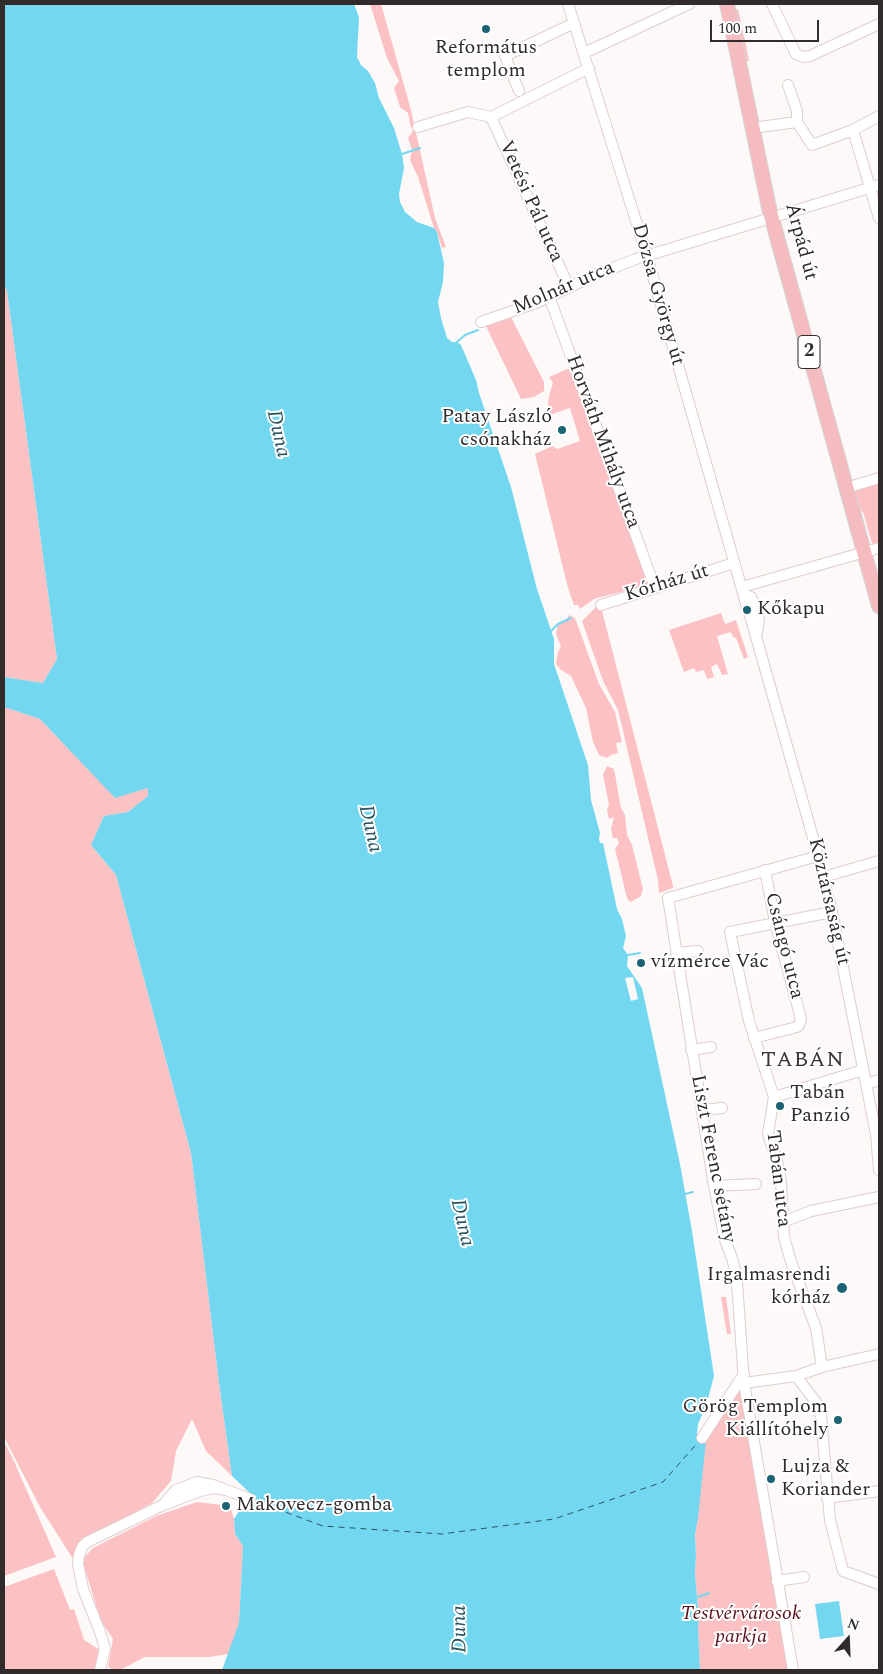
<!DOCTYPE html>
<meta charset="utf-8">
<style>
body{margin:0}
#map{position:relative;width:883px;height:1674px;overflow:hidden;background:#fdf9f9;font-family:Spectral,serif}
canvas{display:block}
.frame{position:absolute;inset:0;border:5px solid #322b2b;pointer-events:none}
.north{position:absolute;left:823px;top:1614px;width:50px;height:50px;-webkit-text-stroke:4px #fff;paint-order:stroke;rotate:20deg;font-size:14px;font-weight:700;line-height:20px;text-align:center;color:#322b2b}
.north::after{content:'';display:block;margin:auto;width:18px;height:22px;background:#322b2b;clip-path:polygon(50% 0,100% 100%,50% 72%,0 100%)}
.scale{position:absolute;left:710px;top:20px;width:109px;height:22px;box-sizing:border-box;border:2px solid #322b2b;border-top:0;padding-left:6px;font-size:15px;line-height:18px;white-space:nowrap;color:#322b2b;-webkit-text-stroke:4px #fff;paint-order:stroke}
</style>
<div id="map">
<canvas width="883" height="1674"></canvas>
<div class="frame"></div>
<div class="north">N</div>
<div class="scale">100 m</div>
</div>
<script>
const ctx = document.querySelector('canvas').getContext('2d');
ctx.lineJoin = 'round';
function fillPath(path, color) {
  ctx.fillStyle = color;
  ctx.fill(path, 'evenodd');
}
function toPath(rows) {
  const path = new Path2D();
  for (const r of rows) {
    path.moveTo(r[0], r[1]);
    for (let i = 2; i < r.length; i += 2) path.lineTo(r[i], r[i + 1]);
  }
  return path;
}
function strokePath(path, color, width, dash) {
  ctx.strokeStyle = color;
  ctx.lineWidth = width;
  ctx.lineCap = dash ? 'butt' : 'round';
  ctx.setLineDash(dash || []);
  ctx.stroke(path);
}
function drawText(font, color, halo, rows, align = 'center') {
  ctx.font = font + ' Spectral,serif';
  ctx.lineWidth = 4;
  ctx.setLineDash([]);
  ctx.textBaseline = 'middle';
  ctx.strokeStyle = halo;
  ctx.fillStyle = color;
  for (const [text, x, y, turn = 0] of rows) {
    ctx.save();
    ctx.translate(x, y);
    ctx.rotate((+turn || 0) * Math.PI / 180);
    ctx.textAlign = isNaN(turn) ? turn : align;
    if (halo) ctx.strokeText(text, 0, 0);
    ctx.fillText(text, 0, 0);
    ctx.restore();
  }
}
fillPath(toPath([
 [370,4,381,4,411,110,414,125,411,128,408,113,400,107,394,88,399,81,387,58],
 [738,9,746,45,749,61,745,61,735,10],
 [415,128,435,218,446,247,442,248,437,232,434,228,418,177,410,160,412,150,408,138],
 [4,284,7,291,57,659,43,683,4,677],
 [511,317,544,382,544,391,534,397,521,399,485,324],
 [572,367,651,584,594,599,580,609,578,605,574,605,568,588,535,454,552,446,557,449,580,441,570,408,547,416,549,396,553,383,549,377],
 [879,478,879,548,874,550,863,512,856,507,851,487],
 [596,607,601,607,673,886,673,888,659,893,658,880,618,710,603,681,582,621],
 [721,613,725,624,736,620,748,657,744,659,736,638,733,637,731,632,717,636,728,674,722,675,717,664,711,667,714,677,707,679,704,670,696,672,694,668,684,672,669,630],
 [569,615,575,618,599,684,615,712,622,742,616,743,618,753,611,755,607,758,599,755,593,742,586,708,571,676,561,670,556,664,558,652,561,646,556,634,558,624,566,620],
 [4,707,40,719,115,797,148,788,148,796,128,812,104,816,91,845,116,875,191,1153,219,1383,232,1476,206,1451,192,1419,176,1451,171,1481,152,1503,85,1539,73,1559,40,1507,4,1437],
 [607,766,614,769,621,808,625,815,627,835,632,845,643,889,641,896,631,902,628,900,626,894,615,849,619,843,617,838,613,838,611,829,614,817,609,819,607,810,609,805,603,775],
 [721,1297,726,1297,731,1334,727,1334],
 [739,1380,793,1670,700,1670,698,1628,699,1619,695,1574,696,1554,695,1535,698,1518,702,1438],
 [4,1442,13,1459,56,1557,4,1576],
 [197,1502,230,1506,234,1519,235,1534,243,1546,239,1623,229,1654,209,1657,145,1657,120,1670,115,1670,108,1667,113,1639,101,1621,82,1560,93,1548,156,1516],
 [54,1569,70,1610,74,1609,84,1640,100,1650,94,1670,4,1670,4,1587]
]), '#fcc1c3');
fillPath(toPath([
 [4,4,354,4,359,17,357,57,361,65,368,71,375,83,379,98,394,128,402,154,404,168,399,194,400,202,405,212,417,222,434,228,437,232,444,263,443,282,438,302,441,318,447,338,452,342,457,342,461,345,476,380,479,393,511,487,537,589,554,639,554,664,588,765,591,800,600,833,599,839,600,843,603,843,617,909,622,919,626,936,623,948,628,955,627,966,642,988,680,1164,692,1231,714,1376,706,1406,698,1424,697,1434,706,1441,698,1518,695,1535,696,1554,695,1574,699,1619,698,1628,700,1670,222,1670,239,1623,243,1546,235,1534,234,1519,241,1508,247,1507,252,1495,232,1476,219,1383,191,1153,116,875,91,845,104,816,128,812,148,796,148,788,115,798,40,719,4,707,4,677,43,683,57,659,7,291,4,284],
 [839,1601,844,1636,820,1639,815,1604]
]), '#73d7ef');
fillPath(toPath([
 [633,977,638,999,631,1001,625,978]
]), '#fdf9f9');
strokePath(toPath([
 [402,154,420,148],
 [457,342,465,335,478,330],
 [551,631,558,624,571,618],
 [628,955,640,953],
 [685,1194,693,1192],
 [698,1597,709,1593]
]), '#73d7ef', 2);
strokePath(toPath([
 [255,1501,323,1526,442,1534,554,1519,663,1482,700,1440]
]), '#295560', 1, [6, 5]);
const minor = toPath([
 [568,4,647,256,747,607],
 [772,4,793,48,796,54,803,57,810,56,879,24],
 [584,53,689,4],
 [788,85,797,111,797,122],
 [519,91,505,56,570,25,575,25],
 [491,117,569,287],
 [797,122,812,145,853,130,879,116],
 [418,127,468,112,491,117,589,68],
 [752,128,797,122],
 [853,130,879,218],
 [549,296,655,588],
 [481,322,536,303,595,275,636,259,879,185],
 [846,488,879,478],
 [742,587,879,548],
 [744,594,751,597,755,607,759,619,757,633],
 [601,605,734,563],
 [749,612,814,841,832,912,876,1134,879,1170],
 [823,877,879,861],
 [676,953,698,951],
 [754,1038,797,1027,799,1025,801,1019,775,922,765,870],
 [691,1050,711,1047],
 [866,1084,879,1080],
 [774,1097,863,1070],
 [703,1110,722,1108],
 [714,1186,756,1184],
 [783,1222,811,1211,879,1197],
 [822,1367,816,1328,791,1262,784,1237,781,1182,778,1164,768,1134,774,1097,749,1021,730,932,832,912],
 [796,1376,816,1402,821,1416,830,1520,843,1571,879,1584],
 [744,1383,796,1376,822,1367,879,1354],
 [702,1438,744,1374],
 [827,1498,879,1491],
 [163,1505,176,1490,197,1482,213,1485,250,1499],
 [777,1581,804,1577],
 [100,1670,105,1648,100,1632,83,1589,78,1564,79,1555,82,1547,87,1542,161,1506,200,1491,214,1488,226,1490],
 [793,1670,744,1383,737,1282,733,1261,725,1240,714,1186,668,898,818,856]
]);
const major = toPath([
 [727,4,769,208,879,606]
]);
strokePath(minor, '#e0cdcd', 12);
strokePath(major, '#d6d5d5', 16);
strokePath(minor, '#fff', 10);
strokePath(major, '#f4bcbf', 14);
for (const [x, y, r, color] of [
 [486,29,5,"#1b6272"],
 [562,430,5,"#1b6272"],
 [747,610,5,"#1b6272"],
 [641,963,5,"#1b6272"],
 [780,1106,5,"#1b6272"],
 [842,1288,6,"#1b6272"],
 [838,1420,5,"#1b6272"],
 [771,1479,5,"#1b6272"],
 [226,1506,5,"#1b6272"]
]) {
  const dot = new Path2D();
  dot.arc(x, y, r, 0, 2 * Math.PI);
  ctx.fillStyle = color;
  ctx.fill(dot);
  strokePath(dot, '#fff', 2);
}
for (const [x, y, w] of [
 [809,352,22]
]) {
  const box = new Path2D();
  box.roundRect(x - w / 2, y - 16.5, w, 33, 4);
  ctx.fillStyle = '#fff';
  ctx.fill(box);
  strokePath(box, '#322b2b', 1);
}
drawText('bold 19px', '#322b2b', null, [
 ["2",809,352]
]);
drawText('20px', '#322b2b', '#fff', [
 ["Református",486,49,"center"],
 ["templom",486,72,"center"],
 ["Patay László",552,418,"right"],
 ["csónakház",552,441,"right"],
 ["Kőkapu",757,610],
 ["vízmérce Vác",651,963],
 ["Tabán",790,1094],
 ["Panzió",790,1117],
 ["Irgalmasrendi",831,1276,"right"],
 ["kórház",831,1299,"right"],
 ["Görög Templom",828,1408,"right"],
 ["Kiállítóhely",828,1431,"right"],
 ["Lujza &",781,1468],
 ["Koriander",781,1491],
 ["Makovecz-gomba",236,1506]
], 'left');
drawText('20px', '#322b2b', '#fff', [
 ["Vetési Pál utca",530,202,66],
 ["Árpád út",800,242,75],
 ["Molnár utca",564,289,-23],
 ["Dózsa György út",657,295,74],
 ["Horváth Mihály utca",602,442,70],
 ["Kórház út",667,584,-17],
 ["Köztársaság út",828,902,77],
 ["Csángó utca",783,946,76],
 ["Liszt Ferenc sétány",712,1159,79],
 ["Tabán utca",777,1179,83]
]);
drawText('italic 20px', '#580f1c', '#fff', [
 ["Testvérvárosok",741,1615],
 ["parkja",741,1638]
]);
drawText('italic 21px', '#295560', '#fff', [
 ["Duna",277,434,77],
 ["Duna",369,829,77],
 ["Duna",461,1223,77],
 ["Duna",461,1629,-91]
]);
ctx.letterSpacing = '1px';
drawText('22px', '#413233', '#fff', [
 ["TABÁN",803,1062]
]);
ctx.letterSpacing = '0px';
</script>
